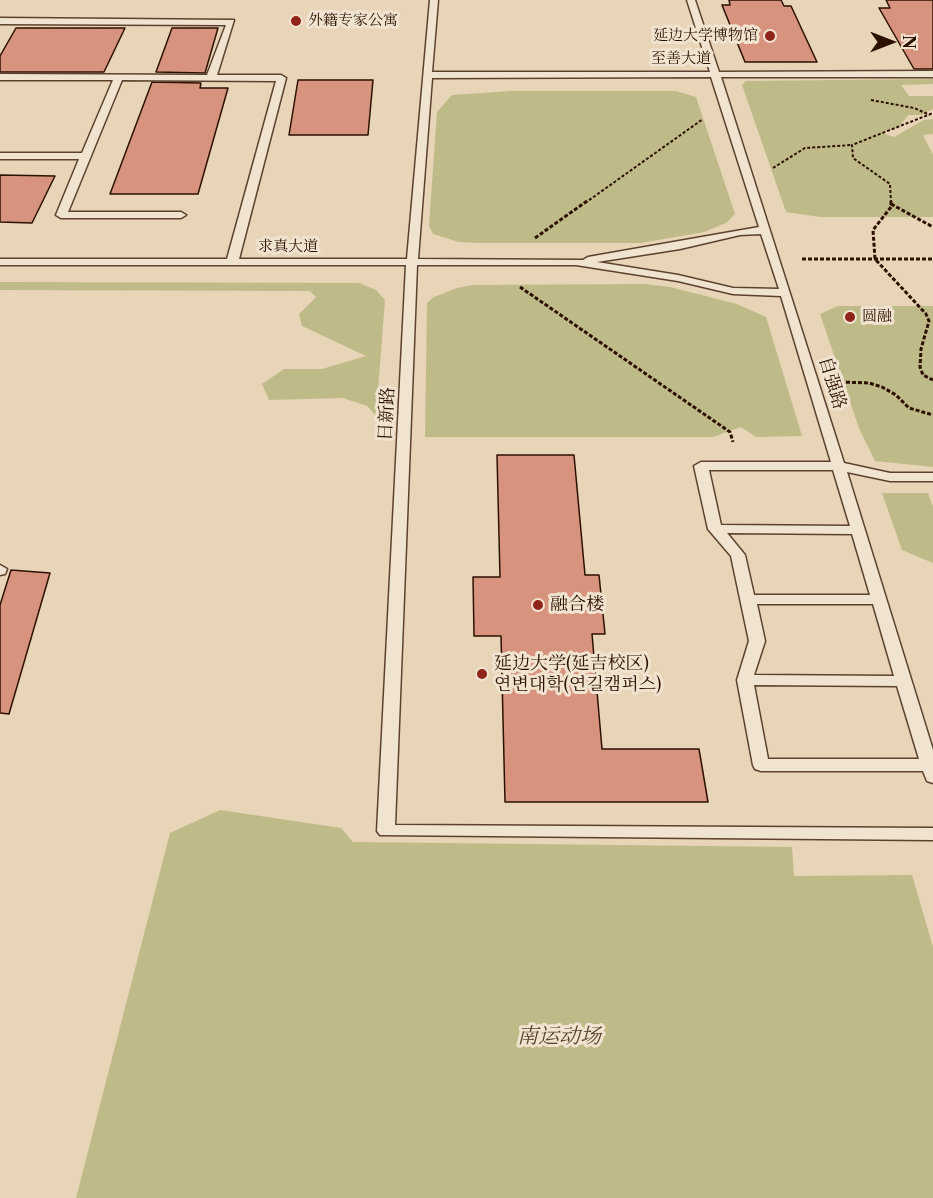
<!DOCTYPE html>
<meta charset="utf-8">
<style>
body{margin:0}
#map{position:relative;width:933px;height:1198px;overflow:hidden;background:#e8d4b6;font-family:"Libre Caslon Text",serif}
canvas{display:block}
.north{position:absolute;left:861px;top:12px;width:60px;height:60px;-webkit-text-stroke:4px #f0e3d0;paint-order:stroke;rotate:90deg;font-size:16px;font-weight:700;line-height:24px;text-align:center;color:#2d1100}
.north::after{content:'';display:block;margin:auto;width:21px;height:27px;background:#2d1100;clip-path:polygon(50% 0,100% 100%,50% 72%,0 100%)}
</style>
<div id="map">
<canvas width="933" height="1198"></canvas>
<div class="north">N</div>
</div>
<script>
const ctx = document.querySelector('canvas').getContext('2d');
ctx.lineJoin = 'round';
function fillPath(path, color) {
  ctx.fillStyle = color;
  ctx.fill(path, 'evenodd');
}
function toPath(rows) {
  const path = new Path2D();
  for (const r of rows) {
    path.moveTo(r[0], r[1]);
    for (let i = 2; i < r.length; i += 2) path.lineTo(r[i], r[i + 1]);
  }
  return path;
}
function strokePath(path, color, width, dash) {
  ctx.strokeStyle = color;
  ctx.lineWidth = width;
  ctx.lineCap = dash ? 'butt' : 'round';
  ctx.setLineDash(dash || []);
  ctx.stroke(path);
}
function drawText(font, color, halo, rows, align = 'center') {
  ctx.font = font + ' "Libre Caslon Text","Noto Serif SC","Noto Serif KR",serif';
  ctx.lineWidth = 6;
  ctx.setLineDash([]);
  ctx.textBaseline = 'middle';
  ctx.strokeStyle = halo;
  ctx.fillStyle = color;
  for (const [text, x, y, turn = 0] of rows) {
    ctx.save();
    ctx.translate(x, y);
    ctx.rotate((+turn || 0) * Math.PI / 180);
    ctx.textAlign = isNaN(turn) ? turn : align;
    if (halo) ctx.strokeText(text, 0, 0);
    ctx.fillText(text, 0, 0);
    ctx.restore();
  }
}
fillPath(toPath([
 [933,79,933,84,901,85,909,96,933,96,933,109,922,115,908,115,899,127,882,133,894,137,924,120,933,119,933,134,923,135,933,155,933,217,820,217,786,212,742,85,746,81],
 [676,91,696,97,735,214,726,223,704,232,641,243,478,243,459,242,433,234,429,226,437,112,452,95,511,91],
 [0,282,359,283,376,290,385,300,376,416,367,406,343,398,269,400,262,384,284,369,322,369,366,356,302,326,299,314,316,297,310,291,0,290],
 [645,284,670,287,737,304,766,317,802,436,756,437,741,427,713,437,425,437,427,303,434,297,457,288,473,285],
 [838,306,933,306,933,467,875,461,859,428,820,314],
 [882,493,928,493,933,507,933,563,902,550],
 [220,810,341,828,353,842,792,847,794,876,912,875,933,947,933,1198,76,1198,170,833]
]), '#bebb88');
const building = toPath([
 [729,0,781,0,784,6,791,6,817,62,745,62,722,5,730,5,729,0],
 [886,0,933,0,933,69,914,69,879,8,890,8,886,0],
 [16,28,125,28,104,72,0,72,0,56,16,28],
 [172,28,218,28,205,73,156,72,172,28],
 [298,80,373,80,368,135,289,135,298,80],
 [152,82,201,83,200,88,228,88,198,194,110,194,152,82],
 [0,175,55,176,32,223,0,222,0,175],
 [497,455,574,455,585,575,599,575,605,634,592,634,602,749,699,749,708,802,505,802,501,636,474,636,473,577,500,577,497,455],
 [11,570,50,573,9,714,0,713,0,605,11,570]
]);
fillPath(building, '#d7937e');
strokePath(building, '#2d1100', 1.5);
const lane = toPath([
 [430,0,438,0,432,72,710,72,687,0,695,0,719,72,933,71,933,77,721,77,844,463,890,473,933,473,933,481,890,481,847,472,933,750,933,783,927,781,923,771,761,771,755,769,753,765,737,680,749,641,731,556,708,529,694,466,701,462,831,462,781,296,733,294,678,281,576,265,417,265,395,825,933,828,933,840,380,835,377,831,406,265,0,265,0,259,227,259,276,81,122,80,68,212,181,212,186,215,181,218,61,218,56,215,79,159,0,159,0,153,82,153,113,80,0,80,0,74,207,75,226,25,0,24,0,18,234,20,217,75,281,75,286,78,239,259,407,259,430,0],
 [711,77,759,227,588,257,583,260,418,259,432,78,711,77],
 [761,234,779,289,733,288,678,275,597,262,680,249,740,235,761,234],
 [709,470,833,470,850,526,721,525,709,470],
 [727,533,852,534,870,595,754,595,745,555,727,533],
 [757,604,873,604,894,676,754,675,765,641,757,604],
 [754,685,897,686,919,759,768,759,754,685],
 [0,565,7,569,5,574,0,575,0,565]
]);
strokePath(lane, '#5c422e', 3);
strokePath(toPath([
 [871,100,914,108,930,115],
 [773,168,805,148,852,145],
 [585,203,703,119],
 [891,203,890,184,853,158,852,145,933,113]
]), '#2d1100', 2, [3, 2]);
strokePath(toPath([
 [891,201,891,207,873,230,875,259,926,314,929,321,921,349,920,367,923,375,933,380],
 [891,204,933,227],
 [535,238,587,201],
 [802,259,933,259],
 [520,287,730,432,733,442],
 [840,382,869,383,882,387,896,395,909,408,933,415]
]), '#2d1100', 3, [4, 2]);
fillPath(lane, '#f0e3d0');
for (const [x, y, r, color] of [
 [296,21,6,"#8f2418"],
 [770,36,6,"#8f2418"],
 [850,317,6,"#8f2418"],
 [538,605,6,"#8f2418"],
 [482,674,6,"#8f2418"]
]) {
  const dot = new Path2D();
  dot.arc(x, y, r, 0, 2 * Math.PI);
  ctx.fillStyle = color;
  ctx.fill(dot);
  strokePath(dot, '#f0e3d0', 2);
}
drawText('15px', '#2d1100', '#f0e3d0', [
 ["外籍专家公寓",308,21],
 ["延边大学博物馆",758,36,"right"],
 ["圆融",862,317]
], 'left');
drawText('15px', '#2d1100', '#f0e3d0', [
 ["至善大道",681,59],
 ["求真大道",288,247]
]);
drawText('18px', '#2d1100', '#f0e3d0', [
 ["自强路",832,383,73],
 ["日新路",387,414,-87]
]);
drawText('18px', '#2d1100', '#f0e3d0', [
 ["融合楼",550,605],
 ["延边大学(延吉校区)",494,664],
 ["연변대학(연길캠퍼스)",494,685]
], 'left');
drawText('italic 21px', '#584429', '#f0e3d0', [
 ["南运动场",559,1037]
]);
</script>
